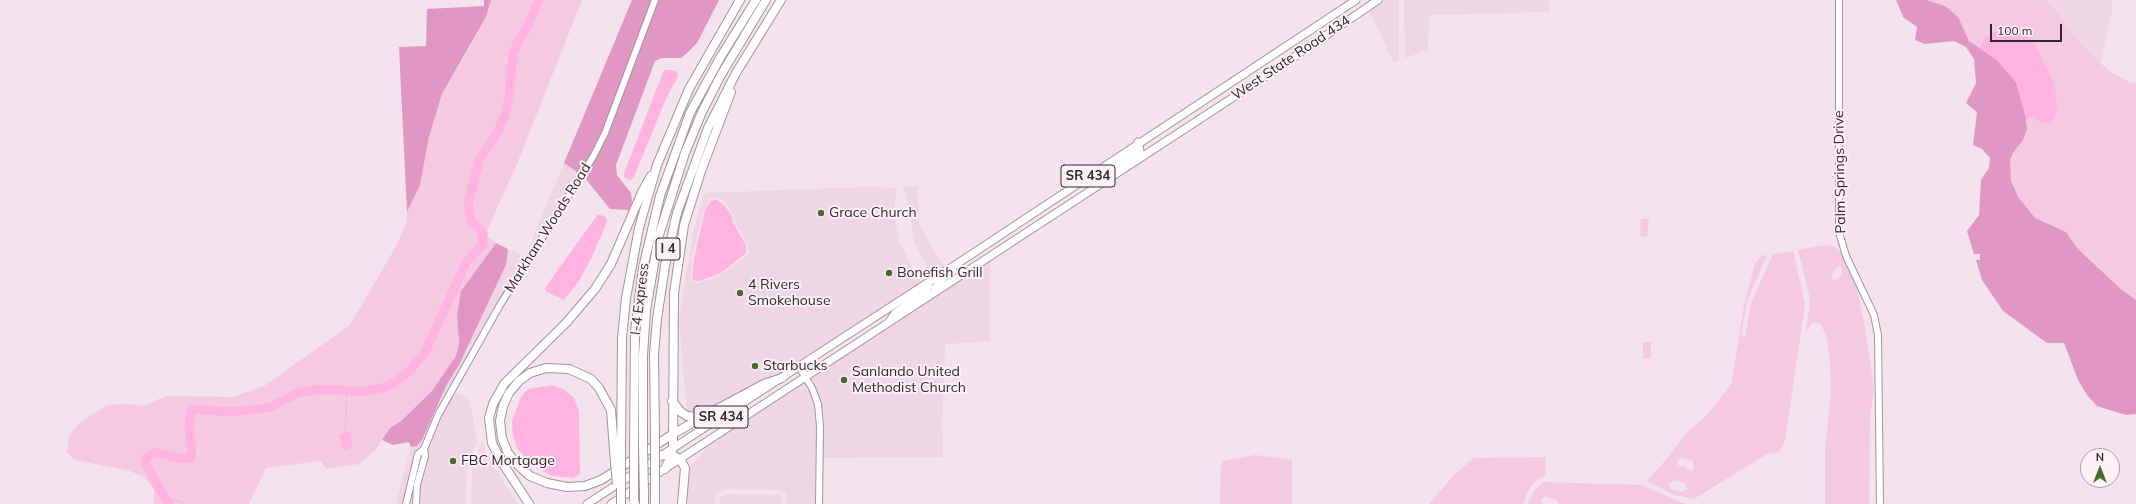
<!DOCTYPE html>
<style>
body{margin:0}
#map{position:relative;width:2136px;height:504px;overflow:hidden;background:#f4e2ec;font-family:Mulish,sans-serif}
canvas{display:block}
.north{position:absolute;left:2080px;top:448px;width:40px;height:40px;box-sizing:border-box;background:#fff0f8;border:1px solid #aca0a6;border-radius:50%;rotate:0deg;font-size:11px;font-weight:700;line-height:16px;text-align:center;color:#2f292c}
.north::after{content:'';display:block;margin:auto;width:14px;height:18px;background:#476c26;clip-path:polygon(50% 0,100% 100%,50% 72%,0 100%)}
.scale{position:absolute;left:1990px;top:24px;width:72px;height:18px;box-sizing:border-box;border:2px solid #2f292c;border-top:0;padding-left:5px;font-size:12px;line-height:14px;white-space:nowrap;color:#2f292c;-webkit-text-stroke:3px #fff0f8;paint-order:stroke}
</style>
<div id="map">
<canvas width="2136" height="504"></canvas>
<div class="north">N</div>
<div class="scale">100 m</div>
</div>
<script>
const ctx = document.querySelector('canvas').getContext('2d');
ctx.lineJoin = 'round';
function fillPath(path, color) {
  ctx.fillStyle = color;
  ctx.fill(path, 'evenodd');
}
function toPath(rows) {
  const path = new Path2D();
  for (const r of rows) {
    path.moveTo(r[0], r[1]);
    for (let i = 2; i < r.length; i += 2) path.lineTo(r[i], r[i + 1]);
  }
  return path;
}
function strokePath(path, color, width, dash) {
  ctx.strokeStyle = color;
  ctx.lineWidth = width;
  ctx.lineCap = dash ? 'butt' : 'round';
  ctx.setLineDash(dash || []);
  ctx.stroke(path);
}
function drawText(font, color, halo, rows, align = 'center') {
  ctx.font = font + ' Mulish,sans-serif';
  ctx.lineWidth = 4;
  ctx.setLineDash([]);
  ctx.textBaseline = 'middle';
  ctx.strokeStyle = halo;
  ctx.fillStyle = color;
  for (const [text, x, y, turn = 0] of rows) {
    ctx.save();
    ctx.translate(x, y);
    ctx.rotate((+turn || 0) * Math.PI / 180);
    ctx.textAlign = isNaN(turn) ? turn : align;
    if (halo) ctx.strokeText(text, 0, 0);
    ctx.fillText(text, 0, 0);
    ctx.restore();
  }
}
fillPath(toPath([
 [1383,0,1399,0,1399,61,1393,61,1368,9],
 [1404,0,1549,0,1549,12,1429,15,1428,50,1405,58],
 [2045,0,2112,0,2112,13,2100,63,2073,35,2059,14],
 [564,163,580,174,515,275,450,385,416,454,408,480,404,504,398,504,396,502,411,447,417,446,447,384,459,365,506,265,508,249,525,257],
 [903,186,918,186,919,225,945,268,930,277,929,268,914,242,907,197],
 [868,187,897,188,895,199,895,217,899,241,917,277,923,282,774,377,703,414,687,413,679,318,693,232,704,193],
 [717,198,722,199,727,205,733,216,733,220,748,245,748,254,721,275,699,283,691,281,692,258,704,209,709,199],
 [990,258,990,341,945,344,942,423,943,457,822,458,822,427,809,377,888,328],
 [805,380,815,404,818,427,817,504,787,504,786,493,780,490,725,489,716,494,715,504,688,504,687,471,706,448],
 [453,392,464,396,470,402,477,441,467,470,466,504,419,504,420,486,429,441],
 [482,441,487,457,518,504,471,504,472,471],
 [726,494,780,495,782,497,782,504,720,504,720,497]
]), '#efd6e5');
fillPath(toPath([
 [491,0,582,0,517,164,485,235,496,243,461,291,457,315,459,343,456,356,431,392,401,421,390,428,376,449,359,464,326,469,321,461,266,468,249,504,154,504,154,490,144,477,130,471,75,460,67,453,69,437,78,424,107,405,128,404,143,406,166,396,232,397,264,386,350,325,395,248,407,222,407,212,420,185,429,137,442,94,470,47,486,17],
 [1926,0,2045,0,2059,14,2073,35,2093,56,2108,70,2129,82,2136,83,2136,300,2122,290,2078,249,2066,232,2035,218,2019,198,2011,181,2010,160,2013,153,2023,140,2027,129,2026,119,2031,117,2042,123,2057,105,2053,81,2035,43,2025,34,2011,30,1992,33,1985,37,1979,48,1969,41,1945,6],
 [1641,219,1649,219,1647,237,1640,236],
 [1826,245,1835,247,1843,255,1857,289,1865,328,1874,388,1870,419,1869,504,1825,504,1825,450,1831,392,1830,363,1827,339,1821,324,1813,322,1806,331,1810,304,1809,294,1798,250],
 [1837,267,1841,267,1842,276,1834,280,1831,277],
 [1793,251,1805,304,1785,441,1779,452,1767,454,1694,499,1675,495,1647,481,1669,456,1687,432,1707,415,1731,385,1744,306,1755,264,1761,256,1767,255,1747,301,1741,335,1745,337,1751,303,1773,254],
 [1680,458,1693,461,1694,469,1690,471,1685,466,1679,466,1677,462],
 [1674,480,1685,483,1687,489,1682,492,1671,489,1669,484],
 [1643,342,1651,342,1651,359,1643,359],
 [1255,455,1292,460,1292,504,1220,504,1221,465,1223,461],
 [1546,457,1545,476,1537,480,1530,487,1523,504,1429,504,1455,474,1474,458],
 [1543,482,1642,485,1685,504,1559,504,1557,500,1545,497,1541,499,1542,504,1528,504,1534,491]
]), '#f6c9e3');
fillPath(toPath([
 [484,0,491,0,486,17,442,94,429,137,420,185,407,212,399,47,426,46,427,9,484,6],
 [632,0,652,0,603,131,580,174,564,163],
 [657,0,719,0,697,43,687,53,681,58,662,58,655,61,616,165,617,175,631,193,632,202,629,210,610,209,585,178,608,134],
 [1896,0,1926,0,1945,6,1958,17,1969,41,1996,59,2016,82,2025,111,2027,129,2023,140,2013,153,2010,160,2011,181,2019,198,2035,218,2066,232,2078,249,2122,290,2136,300,2136,414,2126,415,2097,406,2087,395,2078,380,2064,343,2047,343,2003,311,1982,280,1976,260,1980,260,1980,254,1974,254,1967,231,1979,215,1981,180,1989,168,1990,158,1982,149,1973,145,1977,112,1966,103,1976,83,1974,59,1966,47,1954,41,1925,44,1915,40,1917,27,1903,17],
 [496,243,508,249,506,265,459,365,447,384,422,440,417,446,411,447,409,442,393,445,382,440,390,428,401,421,431,392,456,356,459,343,457,315,461,291]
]), '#e197c4');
fillPath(toPath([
 [2000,30,2011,30,2025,34,2035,43,2053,81,2056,94,2057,105,2055,117,2051,123,2042,123,2031,117,2026,119,2016,82,1996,59,1979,48,1985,37,1992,33],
 [664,70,672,70,677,72,678,76,666,99,634,177,631,180,627,179,624,177,624,173],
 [717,200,725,206,732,216,732,221,746,245,746,253,721,273,700,281,692,280,694,259,705,210,710,201],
 [598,214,606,217,607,222,591,259,579,281,564,300,547,292,545,289,547,285],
 [552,385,565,390,574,398,579,411,580,474,573,478,552,476,532,465,517,448,513,435,512,421,521,397,528,389],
 [351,432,352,447,347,450,343,449,339,434]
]), '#feb3e0');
strokePath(toPath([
 [345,433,347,390],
 [167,499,181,501,184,504]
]), '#feb3e0', 1.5);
strokePath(toPath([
 [169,504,146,465,145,459,155,452,179,458,191,458,192,453,189,425,192,409,233,412,270,407,300,392,328,389,362,392,386,387,397,381,411,369,425,352,466,263,483,244,483,233,471,221,468,203,480,158,495,137,504,118,509,97,513,55,518,41,526,30,539,0]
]), '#feb3e0', 9);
const secondary = toPath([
 [1839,0,1839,232,1846,256,1874,315,1878,335,1880,504],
 [799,367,812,388,818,404,820,427,819,504],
 [406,504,418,454,424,449],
 [416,504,417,485,425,456,424,449,438,415,500,305,593,157,605,133,655,0]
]);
const primary = toPath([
 [1108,177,1112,170,1140,151,1138,142],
 [934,292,938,282,953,271],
 [889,322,895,313,926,291,929,286,928,283],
 [587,504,972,254,1356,0],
 [611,504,1278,68,1378,0]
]);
const highway = toPath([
 [672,401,681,412,687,416,702,417],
 [655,436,654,354,657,319,665,266,677,213,708,128,736,73,781,0],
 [643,445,643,356,646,310,659,235,685,153,702,112,721,75,766,0],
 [634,452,635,331,643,268,660,196,690,113,720,58,756,0],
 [661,455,674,456,680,459,685,468,682,504],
 [621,459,622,338,626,298,639,228,657,165,689,89,740,0],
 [615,463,611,410,599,388,591,379,569,369,546,368,530,373,519,381,509,393,503,406,500,421,502,438,508,453,518,465,530,476,547,483,567,487,585,486,601,480,673,434,708,414,764,384,782,378],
 [665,469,671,456,673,447,674,293,684,225,701,171,731,92],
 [644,494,644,504],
 [529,504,500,459,492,443,489,418,493,404,504,384,566,323,595,289,611,264,642,192,651,176],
 [655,504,655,487]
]);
strokePath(secondary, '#a4949d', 8);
strokePath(primary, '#a4949d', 9);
strokePath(highway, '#a4949d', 10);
strokePath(secondary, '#fff', 6);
strokePath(primary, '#fff', 7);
strokePath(highway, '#fff', 8);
const highwayBridge = toPath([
 [643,445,644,494],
 [615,463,617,484],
 [655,487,655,436],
 [634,501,634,452],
 [621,504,621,459]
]);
strokePath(highwayBridge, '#a4949d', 10, []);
strokePath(highwayBridge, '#fff', 8);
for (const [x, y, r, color] of [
 [821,213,4,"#476c26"],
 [889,273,4,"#476c26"],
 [740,293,4,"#476c26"],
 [755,366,4,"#476c26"],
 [844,380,4,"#476c26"],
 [453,461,4,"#476c26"]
]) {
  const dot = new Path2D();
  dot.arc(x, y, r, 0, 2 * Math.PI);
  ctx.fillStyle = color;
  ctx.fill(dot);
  strokePath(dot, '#fff0f8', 1.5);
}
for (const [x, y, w] of [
 [1088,176,54],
 [668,249,24],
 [721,417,54]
]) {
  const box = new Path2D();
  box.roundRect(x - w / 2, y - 11, w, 22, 3);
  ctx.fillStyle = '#fff0f8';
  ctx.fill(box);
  strokePath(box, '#2f292c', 1);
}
drawText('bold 13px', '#2f292c', null, [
 ["SR 434",1088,176],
 ["I 4",668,249],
 ["SR 434",721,417]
]);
drawText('14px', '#2f292c', '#fff0f8', [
 ["West State Road 434",1291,58,-34],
 ["Palm Springs Drive",1840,172,-91],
 ["Markham Woods Road",548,228,-58],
 ["I-4 Express",640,299,-83]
]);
drawText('14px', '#2f292c', '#fff0f8', [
 ["Grace Church",829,213],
 ["Bonefish Grill",897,273],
 ["4 Rivers",748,285],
 ["Smokehouse",748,301],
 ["Starbucks",763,366],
 ["Sanlando United",852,372],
 ["Methodist Church",852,388],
 ["FBC Mortgage",461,461]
], 'left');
</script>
